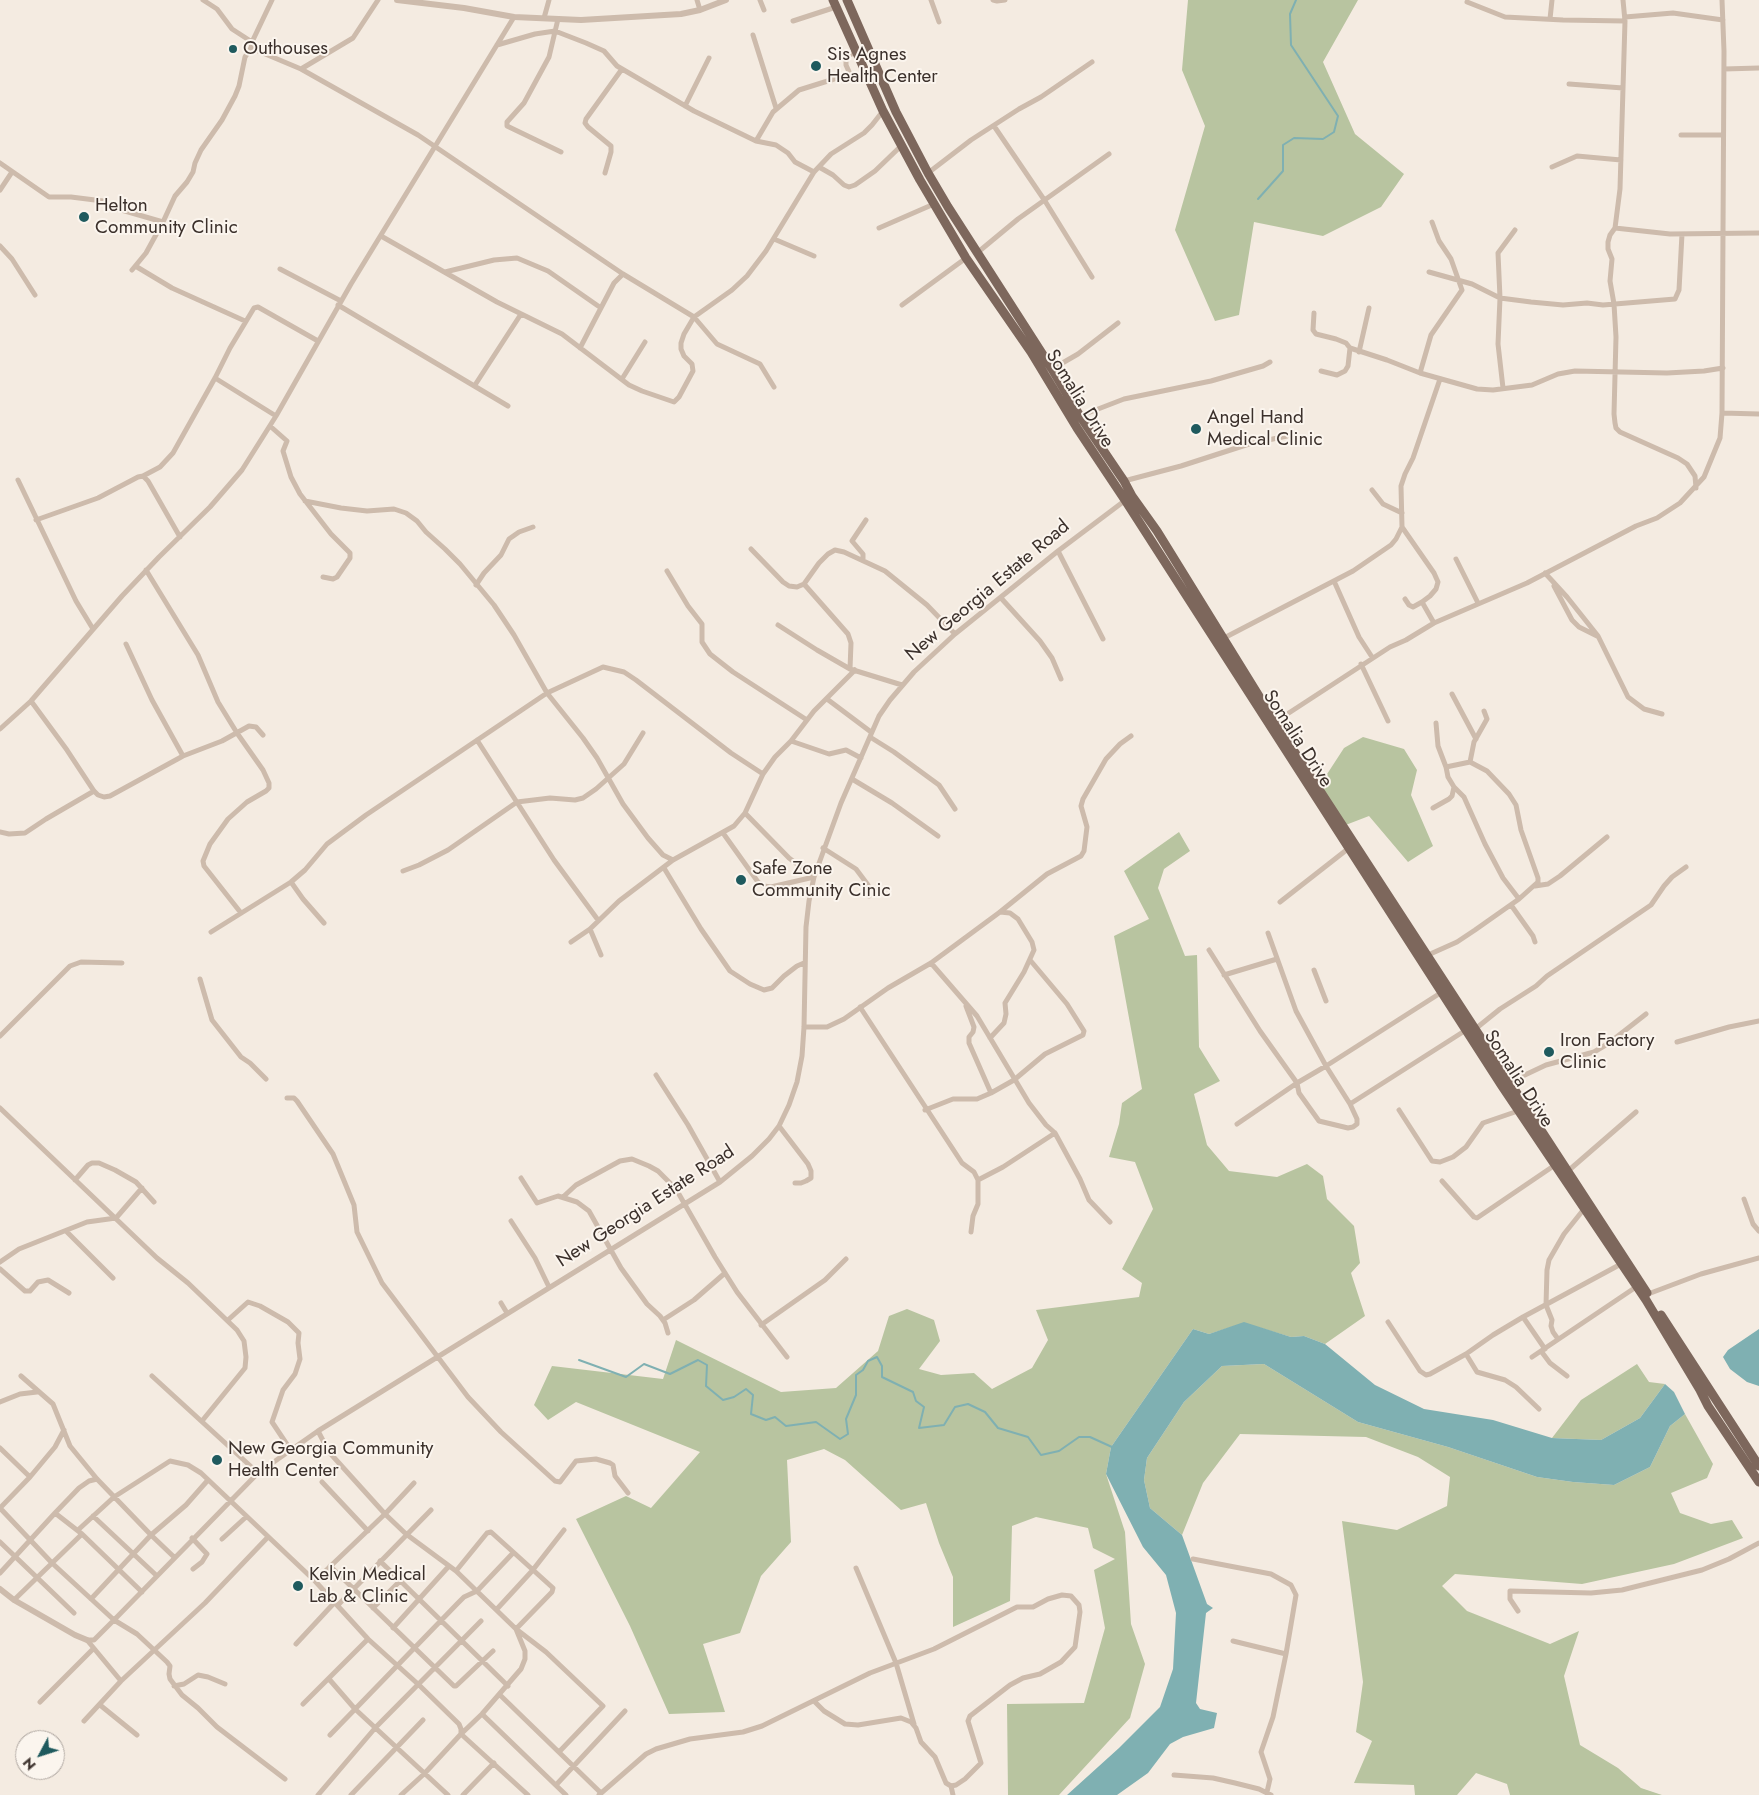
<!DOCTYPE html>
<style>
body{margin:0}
#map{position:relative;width:1759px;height:1795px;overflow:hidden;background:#f4ebe1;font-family:Jost,sans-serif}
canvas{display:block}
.north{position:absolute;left:15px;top:1730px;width:50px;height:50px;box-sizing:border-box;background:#fbf5ee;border:1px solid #aea6a0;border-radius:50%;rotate:230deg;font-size:14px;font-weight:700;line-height:20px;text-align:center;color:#3b302b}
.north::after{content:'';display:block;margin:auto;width:18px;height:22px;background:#1f5a5e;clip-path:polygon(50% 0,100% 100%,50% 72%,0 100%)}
</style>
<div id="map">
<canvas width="1759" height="1795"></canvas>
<div class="north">N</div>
</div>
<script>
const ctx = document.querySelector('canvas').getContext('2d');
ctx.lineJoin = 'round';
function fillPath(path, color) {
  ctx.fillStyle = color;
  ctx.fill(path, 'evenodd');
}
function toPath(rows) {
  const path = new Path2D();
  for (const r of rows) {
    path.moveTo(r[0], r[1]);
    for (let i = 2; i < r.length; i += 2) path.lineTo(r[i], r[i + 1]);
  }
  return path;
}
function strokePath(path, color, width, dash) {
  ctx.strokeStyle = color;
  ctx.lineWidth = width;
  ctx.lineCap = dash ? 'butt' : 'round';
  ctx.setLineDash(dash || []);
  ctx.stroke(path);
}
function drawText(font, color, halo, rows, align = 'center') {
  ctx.font = font + ' Jost,sans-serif';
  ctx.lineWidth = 4;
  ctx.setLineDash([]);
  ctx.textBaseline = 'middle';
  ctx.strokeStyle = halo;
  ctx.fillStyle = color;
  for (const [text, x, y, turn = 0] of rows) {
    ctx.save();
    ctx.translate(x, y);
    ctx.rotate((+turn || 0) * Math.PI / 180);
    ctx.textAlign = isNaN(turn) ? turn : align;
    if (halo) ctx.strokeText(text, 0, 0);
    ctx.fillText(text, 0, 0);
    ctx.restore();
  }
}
fillPath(toPath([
 [1188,0,1358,0,1323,62,1355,134,1404,174,1381,207,1323,236,1254,222,1239,315,1215,321,1175,230,1205,126,1182,70],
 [1363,737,1404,749,1417,770,1411,795,1433,846,1408,862,1369,816,1343,826,1318,788,1344,748],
 [1179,832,1190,851,1164,869,1158,888,1185,956,1197,955,1199,1047,1220,1081,1194,1094,1207,1145,1229,1171,1277,1177,1307,1164,1323,1176,1327,1199,1354,1226,1360,1263,1351,1273,1365,1316,1325,1344,1304,1336,1291,1337,1244,1323,1209,1334,1193,1329,1111,1447,1106,1474,1125,1532,1131,1624,1145,1664,1130,1718,1059,1795,1008,1795,1007,1704,1084,1703,1105,1628,1094,1570,1115,1559,1093,1548,1088,1528,1036,1517,1012,1526,1010,1601,953,1627,953,1577,939,1543,926,1503,901,1510,845,1460,824,1449,787,1460,791,1542,761,1576,740,1633,703,1644,725,1712,669,1714,630,1626,576,1519,626,1496,651,1508,700,1452,576,1402,548,1420,534,1405,552,1366,663,1379,676,1340,781,1392,836,1388,878,1351,889,1316,907,1309,934,1320,940,1341,919,1369,941,1375,974,1373,992,1389,1032,1368,1048,1340,1036,1310,1139,1297,1142,1283,1122,1269,1153,1209,1135,1162,1109,1157,1119,1124,1122,1103,1142,1089,1114,936,1149,919,1124,871],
 [1264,1364,1358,1422,1448,1447,1537,1477,1573,1482,1614,1485,1650,1467,1670,1426,1685,1414,1713,1464,1707,1478,1671,1493,1680,1513,1711,1524,1732,1520,1743,1538,1674,1564,1582,1584,1455,1574,1442,1586,1467,1611,1550,1644,1579,1631,1564,1676,1580,1745,1618,1768,1641,1788,1662,1795,1510,1795,1507,1784,1476,1773,1457,1795,1415,1795,1414,1785,1354,1783,1372,1741,1356,1732,1363,1682,1342,1521,1397,1530,1447,1506,1450,1477,1418,1457,1366,1437,1240,1434,1203,1483,1182,1535,1150,1508,1144,1480,1147,1458,1184,1402,1222,1366],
 [1637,1364,1649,1382,1665,1384,1640,1418,1601,1440,1552,1438,1581,1400]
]), '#b8c4a0');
fillPath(toPath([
 [1244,1322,1291,1337,1304,1336,1325,1344,1375,1385,1424,1409,1493,1420,1552,1438,1601,1440,1640,1418,1665,1384,1674,1392,1685,1414,1670,1426,1650,1467,1614,1485,1573,1482,1537,1477,1448,1447,1358,1422,1264,1364,1222,1366,1184,1402,1147,1458,1144,1480,1150,1508,1182,1535,1207,1604,1213,1608,1206,1613,1196,1703,1200,1709,1217,1713,1214,1728,1183,1737,1170,1744,1148,1773,1117,1795,1067,1795,1119,1748,1160,1707,1173,1669,1176,1613,1166,1575,1143,1547,1106,1474,1111,1447,1193,1329,1209,1334],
 [1759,1329,1759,1386,1747,1382,1730,1369,1723,1357,1728,1350]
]), '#7fb0b2');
strokePath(toPath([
 [1258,199,1283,171,1283,145,1294,138,1323,139,1334,132,1338,116,1291,45,1290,14,1296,0],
 [579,1360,626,1377,644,1364,670,1374,698,1360,707,1365,706,1386,723,1400,734,1397,746,1389,753,1395,751,1414,766,1420,775,1417,786,1426,816,1422,840,1439,848,1434,846,1419,856,1395,856,1375,863,1370,868,1361,877,1357,882,1366,882,1377,913,1392,916,1401,924,1407,919,1428,944,1425,955,1407,968,1404,985,1412,998,1428,1028,1437,1041,1455,1059,1451,1079,1437,1090,1437,1112,1447]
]), '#7fb0b2', 2);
strokePath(toPath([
 [697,0,700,10],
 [760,0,764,10],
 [931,0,939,22],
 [993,0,997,1,1005,0],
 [1623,0,1625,21,1620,189,1615,228,1610,235,1608,242,1608,249,1612,259,1610,281,1614,304,1616,337,1614,414,1615,423,1616,428,1620,432,1678,458,1687,464,1695,476,1696,488],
 [1467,2,1505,17,1563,20,1625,21],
 [1625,17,1673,13,1723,20],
 [544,18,549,0],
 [558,19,549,57,524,103,507,122,507,126,561,152],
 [1550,19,1552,0],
 [793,21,836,7],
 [753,35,776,108],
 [252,42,272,0],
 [497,45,535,34,555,31,586,43,604,51,617,66,694,111,756,141,776,145,788,153,795,162,814,172],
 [251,48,301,69,418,135,623,274,694,317,717,344,760,364,774,387],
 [301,69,353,38,378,0],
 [1724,69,1759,68],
 [1569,84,1623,88],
 [685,106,709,58],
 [994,126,1045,201,1092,277],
 [1681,135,1723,135],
 [756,141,773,112,799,90,850,74,846,65,846,57,855,52],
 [0,163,49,197,71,197,103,201,118,209,163,222],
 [819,167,833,175,844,185,849,187,855,185,875,171,901,146],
 [1552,167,1577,156,1621,160],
 [605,173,611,152,611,146,588,127,585,123,586,119,622,69],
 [928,173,971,140,1019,109,1041,97,1092,62],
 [0,190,12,172],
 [879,228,934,204],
 [1615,228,1670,234,1759,233],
 [381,236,497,302,562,334,629,385,642,391,674,402,679,397,693,371,692,364,684,356,681,349,681,343,684,334,694,317,732,290,747,276,766,251,814,172,831,154,864,133,872,125,883,111],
 [774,239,814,256],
 [0,246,12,259,35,295],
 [977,253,1018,219,1109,154],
 [137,267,172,288,245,321],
 [280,269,341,301],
 [132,270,146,253,163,222,175,196,187,182,193,172,195,163,201,150,222,120,235,96,239,86,245,57,251,48,252,42,232,29,217,9,203,0],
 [445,272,494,260,517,258,548,271,601,308],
 [1429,272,1472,284,1500,298,1531,302,1563,305,1587,303,1603,305,1675,299,1679,290,1682,234],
 [338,305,508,406],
 [902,305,966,258],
 [1314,313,1313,330,1316,334,1336,339,1346,343,1350,348,1387,360,1420,373,1477,389,1493,390,1532,385,1558,374,1575,371,1667,373,1704,371,1723,368],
 [580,348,614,283,623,274],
 [1359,352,1369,308],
 [1052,369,1078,354,1118,323],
 [1321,371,1337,375,1345,371,1348,366,1350,348],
 [1420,373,1431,335,1462,290,1451,259,1439,241,1432,222],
 [215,378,276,416],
 [622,379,645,342],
 [475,385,521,314],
 [1503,388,1498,344,1500,298,1498,253,1515,230],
 [1722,413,1759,414],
 [1080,416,1124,399,1211,381,1263,366,1270,362],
 [270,426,287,441,283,451,291,477,300,494,331,534,350,553,350,558,337,577,333,579,323,577],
 [143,476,160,467,173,453,215,378,230,348,254,308,258,307,318,341],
 [18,480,76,601,93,629],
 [1124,481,1181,466,1249,444,1287,436],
 [1372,490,1383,504,1402,513],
 [305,501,341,508,367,511,394,509,406,513,417,521,426,532,445,549,460,564,494,605,514,635,547,693,583,738,597,758,623,804,648,838,663,855,673,860],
 [36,520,98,498,138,477,143,476,148,481,180,537],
 [1402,527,1434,573,1438,582,1436,589,1430,596,1422,602],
 [751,549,783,582,789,586,797,587,804,584,819,563,828,554,835,550,844,552,885,571,927,605,955,634],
 [1058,551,1103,639],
 [1456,559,1478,603],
 [863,560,863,554,852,541,866,520],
 [146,570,198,655,218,702,237,733,263,770,269,783,269,788,266,791,247,802,228,819,210,844,203,861,204,866,241,913],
 [667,571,688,606,702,624,702,642,710,654,733,672,807,720],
 [1545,573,1567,597,1598,636,1628,697,1644,709,1662,714],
 [1334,581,1359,637,1372,657],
 [804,584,848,634,851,643,850,669],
 [476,585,484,573,501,555,509,539,519,532,533,527],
 [1554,586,1572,620,1579,627,1597,636],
 [1001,598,1040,641,1052,658,1061,679],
 [1405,599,1409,605,1413,607,1422,602,1434,623],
 [778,625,817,650,850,669,902,685],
 [1224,638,1353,571,1391,545,1396,539,1402,527,1401,486,1405,474,1413,458,1440,379],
 [126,644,152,700,183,756],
 [1361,664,1388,721],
 [1452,694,1476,739],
 [827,699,871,732],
 [31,701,67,750,94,791,98,795,104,797,110,796,183,756,222,741,249,726,256,727,263,735],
 [1275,722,1390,647,1406,640,1434,623,1527,583,1636,526,1657,518,1680,503,1704,477,1720,438,1722,413,1724,51,1722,0],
 [0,729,31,701,122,596,159,557,210,507,242,470,276,416,351,284,514,17],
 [870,737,894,752,939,785,955,809],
 [477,740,554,860,598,920],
 [791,741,829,754,846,750,861,758],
 [1470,762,1474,742,1487,719,1484,711],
 [852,779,892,803,938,836],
 [1454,787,1464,797,1468,806,1485,844,1503,878,1519,899],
 [1433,808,1449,799,1452,796,1454,787,1448,777,1446,767],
 [745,813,789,858,814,877],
 [0,832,9,834,25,833,46,819,94,791],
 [723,833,758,882,764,886,771,887,814,877],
 [823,848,856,869,868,885,869,896],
 [664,868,701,929,730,971,750,984,764,990,772,988,784,976,797,966,804,963],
 [403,871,419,865,448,850,517,802,550,798,575,800,583,798,596,789,624,764,643,733],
 [291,882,303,899,324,923],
 [1535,886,1548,884,1560,876,1607,837],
 [1280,902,1349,848],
 [1511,905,1533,936,1535,942],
 [590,929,601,955],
 [211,932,291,882,305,870,327,844,366,815,547,693,603,667,624,672,636,680,731,753,763,774],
 [571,942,590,929,619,901,673,860,734,826,745,813,763,774,775,757,791,741,814,711,855,670],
 [1209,950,1260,1031,1297,1083,1299,1093,1319,1121,1348,1128,1353,1127,1357,1124,1357,1119,1350,1104,1326,1066,1296,1011,1268,933],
 [1428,955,1457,942,1475,930,1519,899,1538,882,1538,878,1521,830,1516,805,1509,794,1487,771,1470,762,1446,767,1438,746,1436,723],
 [931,963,977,1016,1029,1103,1046,1125,1055,1133,1080,1179,1089,1200,1110,1222],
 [1314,970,1326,1001],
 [1224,975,1277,959],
 [200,979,212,1020,241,1057,250,1063,266,1079],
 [966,1006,974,1027,973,1032,969,1037,969,1043,991,1093],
 [860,1007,962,1163,974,1172,978,1180,978,1204,973,1216,971,1232],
 [804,1027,827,1027,844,1019,888,988,931,963,1000,912,1047,874,1081,856,1084,851,1087,827,1081,806,1083,799,1106,759,1120,744,1131,736],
 [1474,1030,1500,1009,1536,986,1547,976,1651,905,1664,886,1672,877,1686,867],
 [0,1036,70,966,81,962,122,963],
 [990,1038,1004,1023,1006,1014,1005,1003,1024,972,1034,950,1032,942,1018,919,1010,913,1000,912],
 [1677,1042,1729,1027,1759,1021],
 [656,1075,688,1125,720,1182],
 [1510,1082,1546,1065,1594,1052,1609,1043,1646,1014],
 [287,1098,294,1098,297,1101,333,1154,354,1205,357,1232,382,1283,468,1397,501,1432,555,1481,560,1482,576,1461,596,1459,610,1463,613,1465,615,1476,628,1493],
 [1350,1104,1466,1030],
 [0,1108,157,1258,188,1283,237,1330,244,1341,246,1357,245,1368,202,1421],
 [925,1110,953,1099,977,1099,991,1093,1014,1080,1045,1054,1083,1035,1084,1031,1067,1004,1030,960],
 [1399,1110,1432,1161,1440,1162,1453,1157,1466,1147,1483,1123,1518,1111],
 [1237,1124,1297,1083,1326,1066,1442,992],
 [779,1126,808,1164,811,1171,811,1178,806,1181,801,1183,795,1183],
 [1568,1171,1636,1112],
 [521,1178,537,1203,558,1196,577,1202,589,1211,621,1268,647,1304,660,1316,665,1323,668,1333],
 [75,1180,88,1165,92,1163,99,1163,115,1170,136,1182,154,1202],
 [978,1180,1003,1167,1055,1133],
 [1442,1181,1474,1217,1477,1218,1555,1165],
 [563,1197,576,1185,620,1161,632,1159,649,1166,658,1171,676,1189,715,1257,737,1292,787,1357],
 [1744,1199,1753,1224,1759,1231],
 [511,1221,535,1258,549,1287],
 [66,1231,113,1278],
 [0,1262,19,1249,87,1222,116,1218,142,1188],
 [0,1269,25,1291,30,1291,38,1282,48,1280,69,1293],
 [1648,1294,1701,1274,1759,1258],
 [501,1303,507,1313],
 [1523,1317,1545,1349],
 [228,1320,248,1302,260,1306,288,1322,299,1333,298,1343,300,1359,295,1374,283,1390,272,1422,290,1449],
 [663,1320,694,1300,725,1273],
 [1388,1322,1420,1371,1426,1375,1430,1374,1466,1354,1493,1335,1523,1317,1621,1264],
 [761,1325,825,1280,846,1259],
 [1558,1339,1553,1332,1551,1326,1552,1320,1546,1305,1547,1270,1549,1260,1564,1234,1584,1209],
 [1541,1351,1550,1363,1567,1376],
 [1466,1354,1477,1372,1505,1380,1516,1387,1539,1409],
 [1532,1357,1636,1287],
 [21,1376,53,1404,70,1446,97,1479,151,1535,174,1557],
 [152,1376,258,1473],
 [0,1402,20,1394,37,1392],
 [318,1431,329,1452,385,1514,406,1534,456,1571,516,1629,525,1651,525,1659,521,1669,482,1714,461,1734,528,1795],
 [0,1448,30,1477],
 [322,1482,368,1531],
 [0,1508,52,1563,114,1620,137,1634,167,1662,170,1666,169,1674,170,1679,182,1695,198,1708,217,1727,285,1779],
 [0,1508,30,1477,55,1447,64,1430],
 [55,1513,79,1488,89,1481,97,1479],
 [93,1516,157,1576],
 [78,1530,114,1497,170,1461,188,1465,201,1473,315,1581,368,1639,419,1685,459,1724,461,1729,461,1734,424,1774,401,1795],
 [192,1538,207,1554,202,1562,193,1569],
 [222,1539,246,1517],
 [0,1542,74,1613],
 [1193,1559,1271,1574,1291,1585,1296,1595,1286,1654,1273,1717,1261,1752,1270,1779,1267,1792],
 [380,1561,508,1686],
 [330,1566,454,1686,456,1686,493,1651],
 [856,1568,896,1663,914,1724],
 [456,1571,487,1533,491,1532,553,1588,552,1592,516,1629,546,1652,603,1706,559,1752],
 [0,1573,55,1513,82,1534,142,1592],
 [315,1581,386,1513,414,1483],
 [91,1599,151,1535,186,1505,208,1480],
 [14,1600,82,1534],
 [338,1605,431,1510],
 [373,1608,400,1581],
 [497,1609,532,1571,564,1530],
 [1518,1611,1510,1599,1510,1591,1591,1593,1622,1590,1702,1570,1729,1559,1759,1543],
 [393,1628,449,1566],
 [1233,1641,1286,1654],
 [296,1644,335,1602],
 [329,1679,355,1709,448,1795],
 [121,1681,87,1640,94,1640,114,1620,258,1473,318,1431,720,1182,752,1156,769,1139,779,1126,789,1105,797,1082,802,1056,804,1027,806,927,809,901,814,877,841,803,879,716,890,700,914,672,955,634,1058,551,1127,499],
 [174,1686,184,1684,198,1675,208,1677,225,1684],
 [500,1695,601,1793],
 [814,1701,824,1711,845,1724,858,1725,901,1718,911,1722,916,1728,921,1742,935,1757,946,1783,951,1786,953,1795],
 [40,1702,93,1649],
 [303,1704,368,1639],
 [100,1705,137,1735],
 [482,1714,566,1795],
 [84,1721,121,1681,205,1603,268,1537],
 [330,1735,457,1604,464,1597,477,1591,513,1553],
 [1174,1775,1213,1778,1235,1783,1259,1789,1271,1795],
 [556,1785,625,1711],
 [318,1795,376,1727,481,1621],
 [351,1795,423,1720],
 [463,1795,494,1763],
 [599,1795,646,1754,656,1749,690,1739,743,1732,762,1726,870,1673,934,1649,1017,1607,1033,1607,1048,1599,1062,1595,1071,1596,1079,1605,1080,1612,1075,1647,1061,1662,1040,1674,1023,1678,1010,1685,970,1716,968,1721,981,1763,965,1779,956,1785,951,1786]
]), '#cdbbac', 5);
strokePath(toPath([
 [397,0,464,8,514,17,581,20,681,14,700,10,726,0],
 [0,1589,14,1600,75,1635,87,1640]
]), '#cdbbac', 6);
strokePath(toPath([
 [833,0,883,111,920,180,966,258,1031,352,1077,428,1125,500,1502,1086,1646,1300,1700,1390,1708,1406,1759,1482],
 [847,0,896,112,928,173,948,207,1052,369,1080,416,1124,481,1132,496,1157,531,1275,722,1647,1293],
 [1661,1315,1759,1466]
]), '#7d675c', 9);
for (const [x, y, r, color] of [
 [233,49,5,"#1f5a5e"],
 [816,66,6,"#1f5a5e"],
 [84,217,6,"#1f5a5e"],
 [1196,429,6,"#1f5a5e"],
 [741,880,6,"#1f5a5e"],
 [1549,1052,6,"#1f5a5e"],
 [217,1460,6,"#1f5a5e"],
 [298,1586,6,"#1f5a5e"]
]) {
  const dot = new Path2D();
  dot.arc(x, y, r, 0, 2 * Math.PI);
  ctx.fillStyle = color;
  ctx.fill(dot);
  strokePath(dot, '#fbf5ee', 2);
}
drawText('19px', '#3b302b', '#fbf5ee', [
 ["Outhouses",243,49],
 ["Sis Agnes",827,55],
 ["Health Center",827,77],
 ["Helton",95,206],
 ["Community Clinic",95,228],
 ["Angel Hand",1207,418],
 ["Medical Clinic",1207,440],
 ["Safe Zone",752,869],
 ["Community Cinic",752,891],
 ["Iron Factory",1560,1041],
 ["Clinic",1560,1063],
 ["New Georgia Community",228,1449],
 ["Health Center",228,1471],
 ["Kelvin Medical",309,1575],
 ["Lab & Clinic",309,1597]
], 'left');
drawText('19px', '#3b302b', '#fbf5ee', [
 ["Somalia Drive",1079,399,58],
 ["New Georgia Estate Road",988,591,-40],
 ["Somalia Drive",1297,739,57],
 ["Somalia Drive",1518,1079,57],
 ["New Georgia Estate Road",646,1207,-33]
]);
</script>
